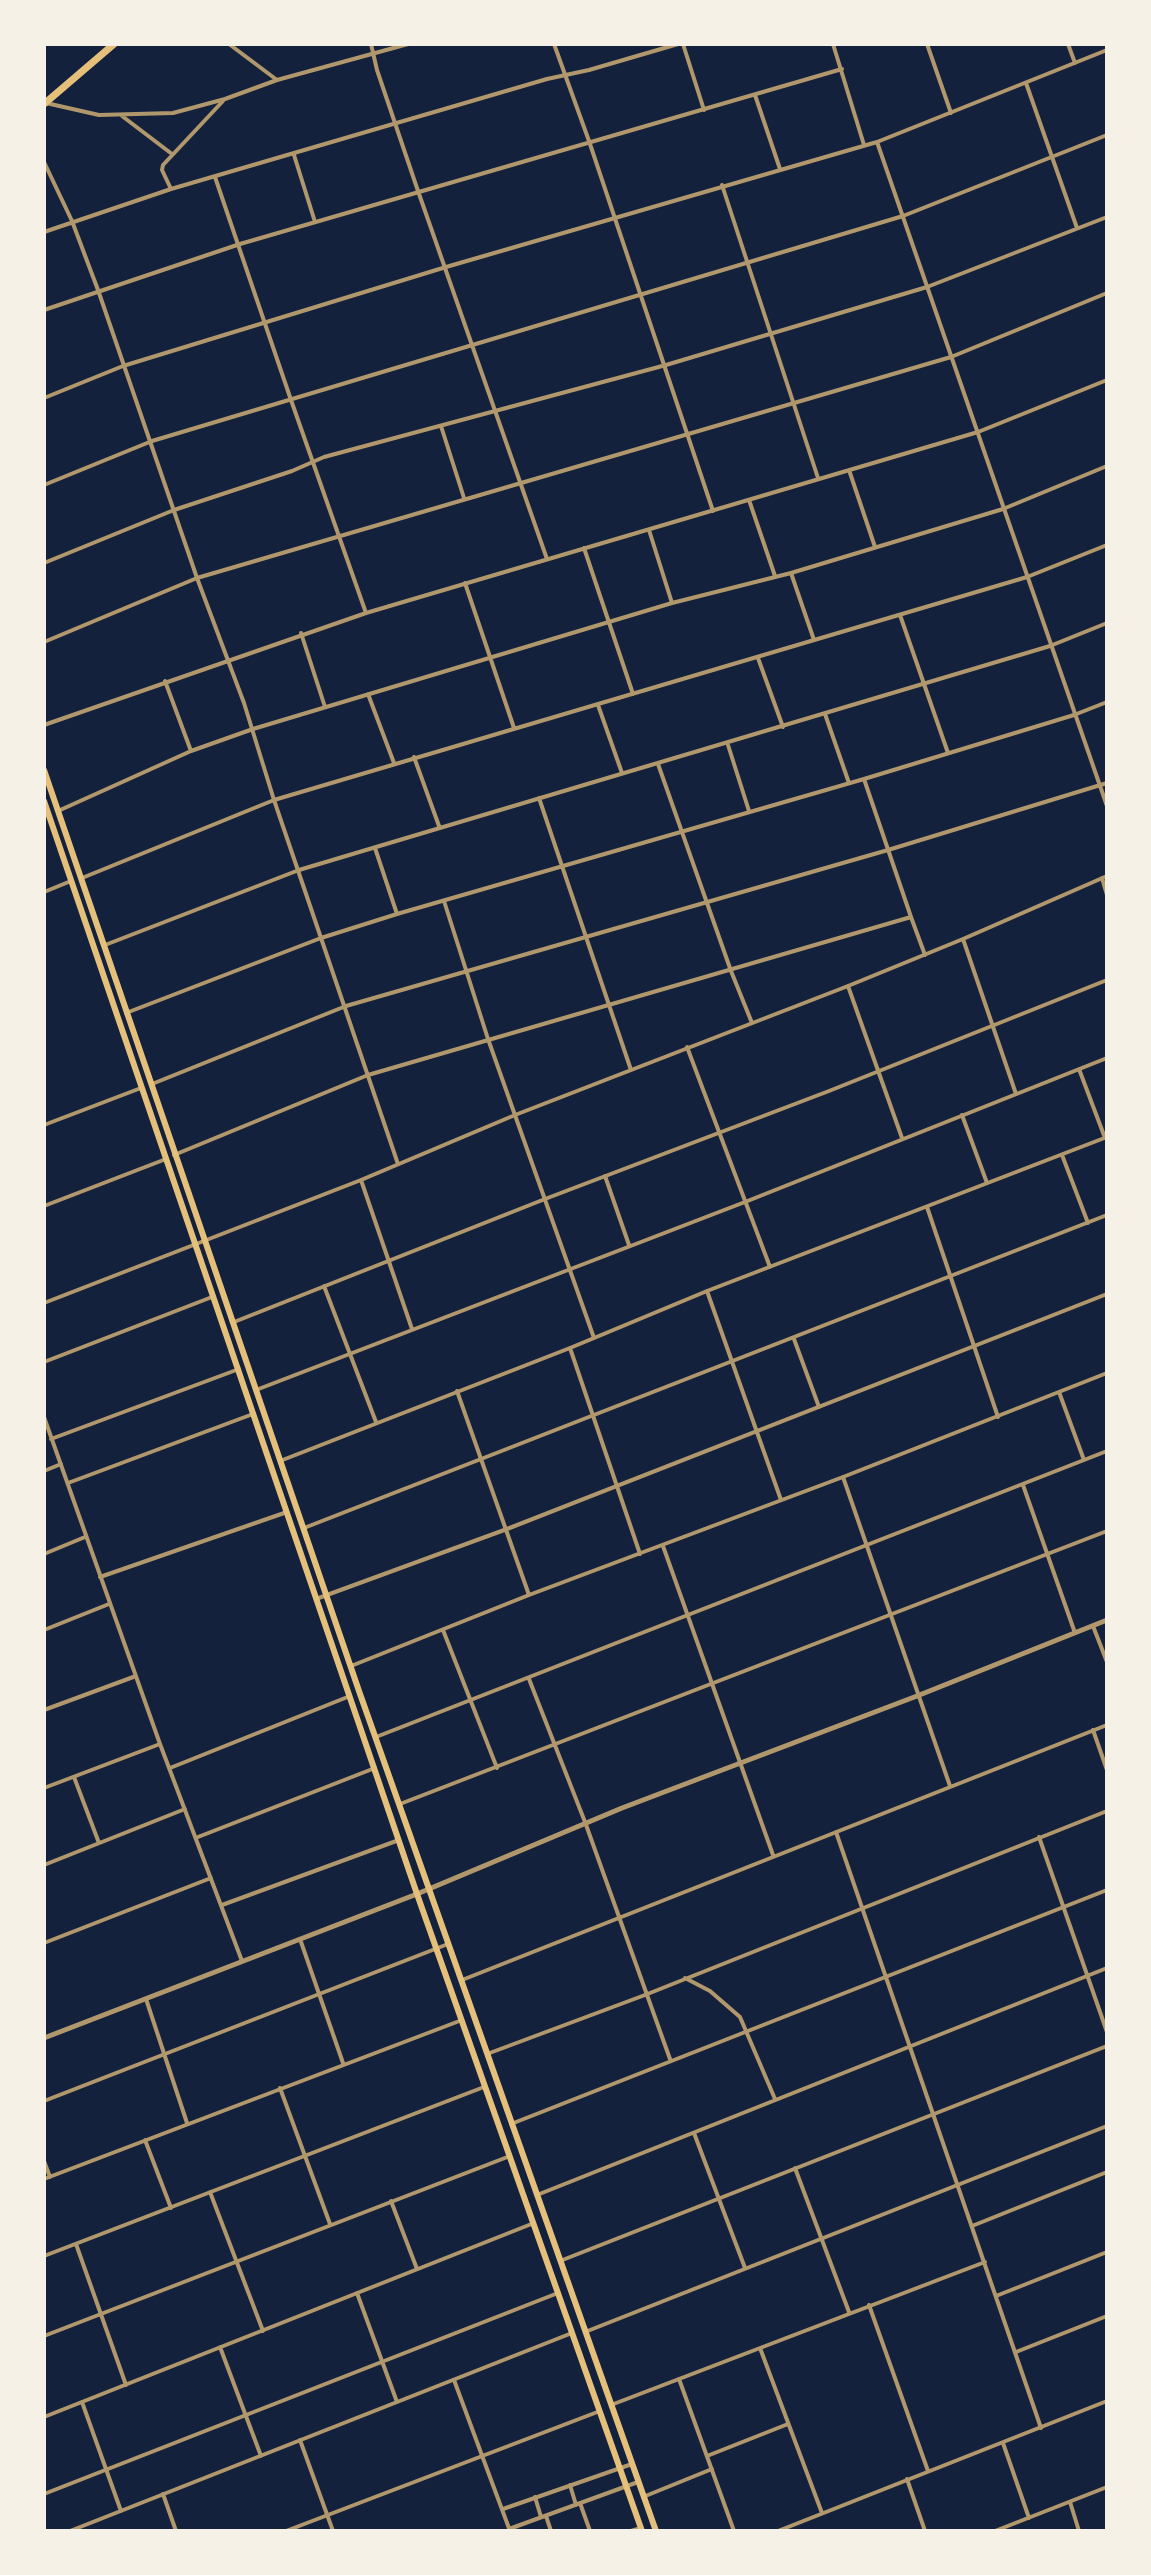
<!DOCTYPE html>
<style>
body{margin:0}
#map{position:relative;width:1151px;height:2575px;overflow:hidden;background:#14213d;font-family:Raleway,sans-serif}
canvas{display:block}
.frame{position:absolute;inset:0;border:46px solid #f6f1e7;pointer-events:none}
</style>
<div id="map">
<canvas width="1151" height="2575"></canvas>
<div class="frame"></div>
</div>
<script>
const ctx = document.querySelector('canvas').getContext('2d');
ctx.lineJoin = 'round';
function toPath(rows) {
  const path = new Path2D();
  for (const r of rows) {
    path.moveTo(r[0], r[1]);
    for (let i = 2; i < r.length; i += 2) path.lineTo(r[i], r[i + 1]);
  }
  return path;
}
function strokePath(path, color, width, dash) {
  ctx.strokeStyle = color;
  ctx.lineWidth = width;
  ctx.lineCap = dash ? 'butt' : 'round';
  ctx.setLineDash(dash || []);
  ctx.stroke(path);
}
strokePath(toPath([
 [229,44,277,80],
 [371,44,377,70,418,191,547,559],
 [554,44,589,141,713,511],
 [683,44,704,110],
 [833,44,864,145],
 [927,44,951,113],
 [1068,44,1075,63],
 [1026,83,1077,228],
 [755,95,780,169],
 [46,103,99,115,173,113,225,99,277,80,408,44],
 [122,116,172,154],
 [877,142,1107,806],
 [294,155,315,222],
 [44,162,72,221,98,290,197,578,244,703,274,800,398,1164],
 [215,177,291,400,366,613],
 [722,185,818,478],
 [171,189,162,170,163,165,223,101],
 [44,232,171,189,547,79,589,70,678,44],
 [44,310,240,244,842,69],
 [44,398,123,366,446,267,877,142,1107,50],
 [441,426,464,498],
 [849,470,875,547],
 [44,485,152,441,903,216,1107,135],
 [749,500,775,576],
 [649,530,672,603],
 [584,548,633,694],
 [44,563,174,510,292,471,324,457,666,365,927,287,1107,217],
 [791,573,814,640],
 [465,583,514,728],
 [900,615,948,753],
 [301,633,325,707],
 [44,642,197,578,951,357,1107,293],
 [758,658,783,727],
 [165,681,191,751],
 [368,694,394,763],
 [598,705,622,773],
 [825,714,849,783],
 [44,725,366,613,978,432,1107,380],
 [728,745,749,811],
 [414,757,439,826],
 [658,764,731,971,752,1023],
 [539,798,631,1070],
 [58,811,191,751,253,729,672,603,791,573,1003,509,1107,466],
 [375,848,397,914],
 [82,878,274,800,1027,577,1107,545],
 [1102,878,1107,895],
 [44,892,71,881],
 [444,901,488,1039,594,1338],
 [911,917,925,955],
 [963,939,1016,1094],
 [105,945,299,870,1050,646,1107,623],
 [848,986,902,1138],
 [126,1013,321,938,397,914,864,779,1074,715,1107,702],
 [687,1047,770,1267],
 [1079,1069,1105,1138],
 [152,1084,346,1006,888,850,1107,783],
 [962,1115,987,1183],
 [44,1125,141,1088],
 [174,1155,368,1075,911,917,864,779],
 [1062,1155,1088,1223],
 [605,1176,629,1245],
 [361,1180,412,1329],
 [44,1206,166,1159],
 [927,1207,998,1417],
 [324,1286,376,1422],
 [707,1291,781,1500],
 [44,1303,361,1180,515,1115,848,986,963,939,1107,876],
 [234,1322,545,1199,829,1091,1107,980],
 [794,1339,819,1407],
 [570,1348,640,1554],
 [44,1362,212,1297],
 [256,1390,745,1202,1107,1058],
 [457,1391,529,1595],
 [1059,1392,1084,1460],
 [44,1417,160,1744,242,1961],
 [51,1439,239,1369],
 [280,1461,570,1348,707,1291,1107,1137],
 [44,1471,61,1464],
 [843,1477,950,1786],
 [68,1483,253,1414],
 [1023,1485,1075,1633],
 [304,1528,1107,1215],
 [663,1546,773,1855],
 [44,1554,85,1537],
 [100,1577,287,1512],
 [316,1599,507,1529,1107,1294],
 [1093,1626,1107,1662],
 [44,1630,109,1604],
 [443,1630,497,1768],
 [351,1666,529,1595,843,1477,1107,1373],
 [529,1679,585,1822,670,2059],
 [44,1710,136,1676],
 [1093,1730,1107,1770],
 [376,1737,1107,1451],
 [170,1768,350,1696],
 [74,1777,99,1843],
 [44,1788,160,1744],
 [400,1804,1107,1531],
 [836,1832,1041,2428],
 [198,1837,375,1768],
 [1039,1837,1107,2032],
 [44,1865,185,1809],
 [222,1905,399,1840],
 [300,1939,343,2063],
 [44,1943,211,1878],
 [685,1978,710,1991,740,2017,775,2099],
 [462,1980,1107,1725],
 [146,1999,187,2123],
 [487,2054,645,1995,1107,1811],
 [280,2088,330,2224],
 [44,2101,448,1944],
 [511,2124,1107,1890],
 [694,2133,745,2268],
 [145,2140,171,2208],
 [44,2161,50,2177],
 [795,2168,849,2312],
 [44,2179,462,2020],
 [210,2192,263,2331],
 [537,2195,1107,1968],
 [391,2201,417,2269],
 [972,2226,1107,2172],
 [76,2244,126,2385],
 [44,2256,484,2087],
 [560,2261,1107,2046],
 [357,2293,397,2402],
 [996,2296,1107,2252],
 [869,2305,928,2471],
 [585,2332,1107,2126],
 [44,2336,510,2156],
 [220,2347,261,2456],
 [760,2348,822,2513],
 [1016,2352,1107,2316],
 [679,2379,734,2531],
 [454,2380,510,2531],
 [82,2402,121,2511],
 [611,2405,985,2262],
 [44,2417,534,2223],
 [300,2440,333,2531],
 [1003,2443,1029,2518],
 [707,2456,788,2424],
 [907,2479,925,2531],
 [570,2485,576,2505],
 [44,2494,558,2293],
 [163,2494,176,2531],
 [535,2497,541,2517],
 [643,2497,712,2469],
 [1070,2502,1079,2531],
 [580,2503,590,2531],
 [503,2509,632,2464],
 [546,2516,551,2531],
 [509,2529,638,2482],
 [70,2531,572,2333],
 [286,2531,600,2411],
 [631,2531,641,2528],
 [778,2531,1107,2401],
 [995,2531,1107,2487]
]), '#b1986c', 4);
strokePath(toPath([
 [44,2038,417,1894,622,1808,917,1696,1107,1620]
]), '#b1986c', 5);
strokePath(toPath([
 [44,770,359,1691,656,2531],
 [44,801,417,1894,642,2531]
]), '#e5c07b', 6);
strokePath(toPath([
 [44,104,114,44]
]), '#e5c07b', 7);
</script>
